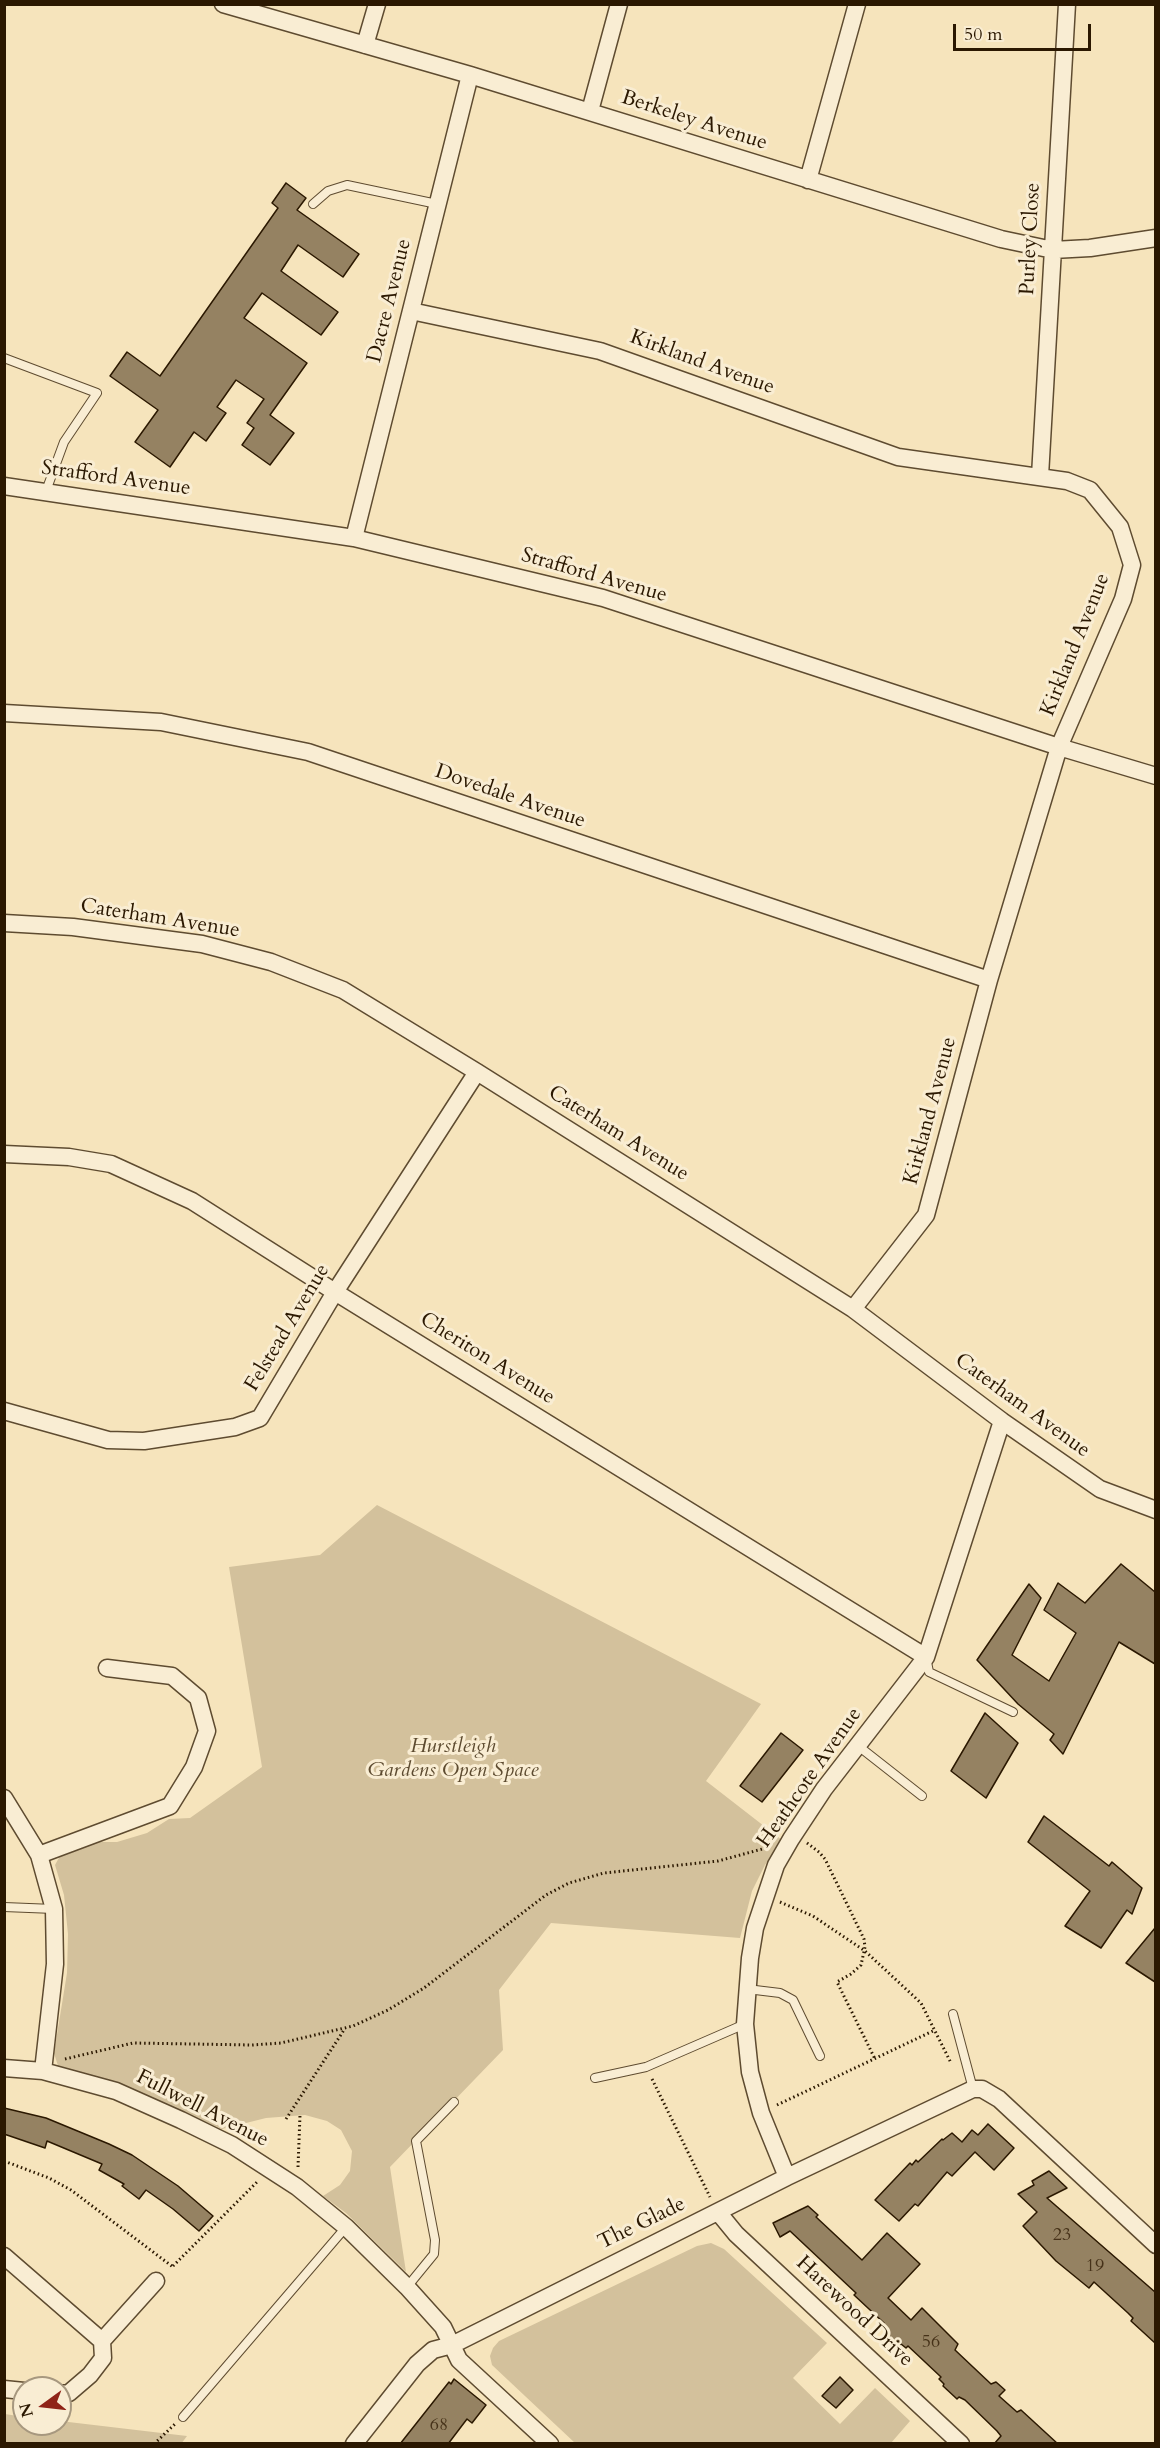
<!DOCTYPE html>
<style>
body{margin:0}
#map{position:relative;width:1160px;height:2448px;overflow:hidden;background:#f6e4bc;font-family:Cardo,serif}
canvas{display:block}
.frame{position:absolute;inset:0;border:6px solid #2b1801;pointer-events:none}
.north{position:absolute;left:12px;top:2376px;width:60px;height:60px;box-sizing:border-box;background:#f9edd3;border:2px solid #a7987f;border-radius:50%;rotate:255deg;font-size:16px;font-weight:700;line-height:24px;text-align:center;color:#2b1801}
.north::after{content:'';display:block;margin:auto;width:21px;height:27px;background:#8f2418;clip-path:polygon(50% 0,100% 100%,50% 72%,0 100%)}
.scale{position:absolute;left:953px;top:24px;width:138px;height:27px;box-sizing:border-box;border:3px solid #2b1801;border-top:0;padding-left:8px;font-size:18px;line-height:21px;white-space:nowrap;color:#2b1801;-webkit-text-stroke:4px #f9edd3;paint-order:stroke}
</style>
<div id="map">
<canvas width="1160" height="2448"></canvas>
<div class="frame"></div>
<div class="north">N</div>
<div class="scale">50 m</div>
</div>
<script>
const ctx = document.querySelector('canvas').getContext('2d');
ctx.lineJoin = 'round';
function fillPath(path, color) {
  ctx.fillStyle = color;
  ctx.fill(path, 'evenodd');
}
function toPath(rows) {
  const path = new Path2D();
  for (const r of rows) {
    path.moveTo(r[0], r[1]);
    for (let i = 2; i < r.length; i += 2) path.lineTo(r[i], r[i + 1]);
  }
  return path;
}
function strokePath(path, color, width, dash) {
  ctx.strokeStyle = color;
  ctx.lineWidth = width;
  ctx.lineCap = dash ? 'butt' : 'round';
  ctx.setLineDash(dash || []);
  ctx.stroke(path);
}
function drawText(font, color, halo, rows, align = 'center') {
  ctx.font = font + ' Cardo,serif';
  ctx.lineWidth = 6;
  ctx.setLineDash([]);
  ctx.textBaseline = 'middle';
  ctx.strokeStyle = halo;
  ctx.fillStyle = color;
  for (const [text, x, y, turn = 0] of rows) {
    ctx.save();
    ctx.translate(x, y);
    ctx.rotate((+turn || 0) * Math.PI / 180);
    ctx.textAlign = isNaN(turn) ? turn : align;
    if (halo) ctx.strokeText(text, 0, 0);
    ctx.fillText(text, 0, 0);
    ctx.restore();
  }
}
fillPath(toPath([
 [377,1505,761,1704,706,1781,782,1840,765,1865,752,1891,740,1938,551,1923,499,1990,503,2050,390,2167,406,2272,346,2213,323,2196,340,2185,350,2171,352,2151,341,2130,327,2121,305,2115,266,2118,222,2129,125,2087,58,2066,54,2053,67,1973,68,1934,64,1895,55,1865,61,1854,92,1842,117,1842,147,1833,169,1819,190,1818,262,1767,229,1567,320,1555],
 [711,2243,724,2249,827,2343,793,2378,840,2424,875,2388,910,2421,891,2443,575,2443,492,2365,490,2356,493,2348,499,2341,697,2246],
 [5,2414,24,2417,24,2424,60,2424,60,2421,187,2436,181,2444,5,2443]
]), '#d3c19c');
const building = toPath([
 [286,183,306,198,297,210,359,254,343,277,298,245,281,271,338,312,321,335,262,293,244,318,307,363,270,415,294,433,270,465,242,445,254,428,247,423,264,399,236,380,217,407,226,413,206,441,194,432,170,467,135,442,158,410,110,376,127,352,160,376,278,208,272,203,286,183],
 [1121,1564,1155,1592,1155,1664,1119,1642,1063,1754,1050,1740,1054,1734,1018,1704,977,1660,1029,1584,1041,1598,1012,1655,1049,1681,1076,1633,1044,1610,1058,1583,1085,1603,1121,1564],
 [985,1713,1018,1743,986,1798,951,1771,985,1713],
 [781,1733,803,1750,762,1802,740,1786,781,1733],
 [1044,1816,1109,1866,1112,1862,1142,1888,1132,1914,1127,1910,1101,1948,1065,1926,1090,1891,1028,1842,1044,1816],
 [1155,1928,1155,1982,1126,1963,1155,1928],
 [4,2108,46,2118,109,2144,132,2155,178,2186,213,2216,199,2231,173,2209,146,2190,139,2199,122,2186,124,2184,99,2170,102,2164,47,2141,45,2148,4,2134,4,2108],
 [988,2124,1014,2148,994,2170,975,2152,952,2176,947,2172,918,2206,915,2204,899,2221,875,2200,910,2163,912,2165,916,2160,918,2162,942,2139,943,2140,952,2133,962,2142,972,2130,978,2135,988,2124],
 [1049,2171,1067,2188,1047,2198,1155,2292,1155,2343,1131,2321,1133,2318,1128,2313,1094,2282,1089,2288,1056,2261,1023,2226,1037,2212,1018,2194,1034,2185,1032,2181,1049,2171],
 [808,2206,818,2215,816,2217,862,2260,887,2233,920,2264,888,2298,911,2320,922,2308,958,2344,955,2350,991,2384,996,2382,1005,2390,999,2396,1017,2412,1021,2410,1058,2444,994,2444,1001,2436,997,2431,965,2400,959,2397,957,2399,943,2386,944,2384,939,2379,941,2377,908,2346,906,2348,901,2344,899,2346,885,2332,886,2330,882,2326,884,2323,854,2295,856,2293,790,2231,780,2237,773,2223,808,2206],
 [840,2377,853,2390,836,2408,822,2396,840,2377],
 [454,2379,486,2405,472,2423,467,2419,448,2444,400,2444,449,2382,451,2384,454,2379]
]);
fillPath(building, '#958262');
strokePath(building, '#2b1801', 1.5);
const service = toPath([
 [313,204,328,191,347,185,437,204],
 [4,358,97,393,64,442,46,491],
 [926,1657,929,1672,1013,1712],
 [857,1745,922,1796],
 [4,1907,54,1909],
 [747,1989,780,1993,793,2000,820,2056],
 [953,2014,973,2089],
 [595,2078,646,2067,745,2024],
 [407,2287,434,2254,435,2240,416,2141,454,2102],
 [183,2417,346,2227]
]);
const minor = toPath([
 [223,4,470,75,1001,239,1053,250,1090,248,1156,238],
 [365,45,377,4],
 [590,111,619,4],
 [808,180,857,4],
 [411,311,600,351,898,457,1067,481,1090,490,1120,527,1132,565,1123,599,1059,747,989,980,926,1215,853,1309],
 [1040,476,1067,4],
 [4,486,354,538,603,598,1059,747,1156,776],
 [354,538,470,75],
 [4,713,161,722,308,752,989,980],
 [4,923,73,927,202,944,271,962,343,990,477,1072,853,1309,1002,1421,1100,1489,1156,1510],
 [4,1154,69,1157,111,1164,192,1201,335,1292,926,1657],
 [4,1411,108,1440,144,1441,235,1427,260,1418,335,1292,477,1072],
 [4,1798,39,1855,54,1909,55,1964,43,2071],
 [39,1855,170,1806,194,1767,207,1731,198,1698,172,1676,107,1668],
 [4,2068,43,2071,116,2091,181,2120,232,2145,297,2187,346,2227,407,2287,443,2327,459,2360,550,2444],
 [787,2177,761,2113,750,2072,745,2024,750,1958,755,1928,776,1865,791,1839,824,1789,926,1657,1002,1421],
 [718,2212,736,2234,961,2444],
 [4,2256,102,2341],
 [102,2341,156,2281],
 [4,2389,24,2391],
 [60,2394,69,2393,90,2375,103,2358,102,2341],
 [354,2444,417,2364,433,2350,452,2345,787,2177,973,2089,982,2089,999,2099,1156,2245]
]);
strokePath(service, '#5e4b30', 10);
strokePath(minor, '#5e4b30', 19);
strokePath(toPath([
 [807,1843,819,1852,825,1859,864,1939,865,1947,861,1965,851,1974,837,1982,875,2059],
 [780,1902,813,1916,865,1951,921,2003,951,2063],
 [65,2059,133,2043,252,2045,281,2043,353,2026,388,2010,424,1988,546,1895,569,1883,604,1873,718,1861,766,1848],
 [652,2079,710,2197],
 [777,2105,935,2030],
 [286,2119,344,2030],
 [4,2161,49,2178,71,2190,173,2267],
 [298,2167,300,2115],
 [173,2266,257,2182],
 [154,2444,175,2424]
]), '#2b1801', 3, [1.5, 3]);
strokePath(service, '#f9edd3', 8);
strokePath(minor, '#f9edd3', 16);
drawText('18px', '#463219', null, [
 ["23",1062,2236],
 ["19",1095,2267],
 ["56",931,2343],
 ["68",439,2426]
]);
drawText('21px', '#2b1801', '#f9edd3', [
 ["Berkeley Avenue",694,121,18],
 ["Purley Close",1031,239,-87],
 ["Dacre Avenue",390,301,-76],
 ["Kirkland Avenue",702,363,20],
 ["Strafford Avenue",116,479,8],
 ["Strafford Avenue",594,576,16],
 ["Kirkland Avenue",1076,645,-68],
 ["Dovedale Avenue",510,797,19],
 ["Caterham Avenue",160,919,9],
 ["Kirkland Avenue",931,1111,-75],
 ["Caterham Avenue",618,1134,32],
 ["Felstead Avenue",288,1328,-59],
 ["Cheriton Avenue",487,1359,32],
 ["Caterham Avenue",1022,1406,36],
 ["Heathcote Avenue",810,1778,-55],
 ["Fullwell Avenue",202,2109,27],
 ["The Glade",642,2224,-26],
 ["Harewood Drive",854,2312,43]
]);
drawText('italic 21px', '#5d4b30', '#f9edd3', [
 ["Hurstleigh",453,1747],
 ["Gardens Open Space",453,1771]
]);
</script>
